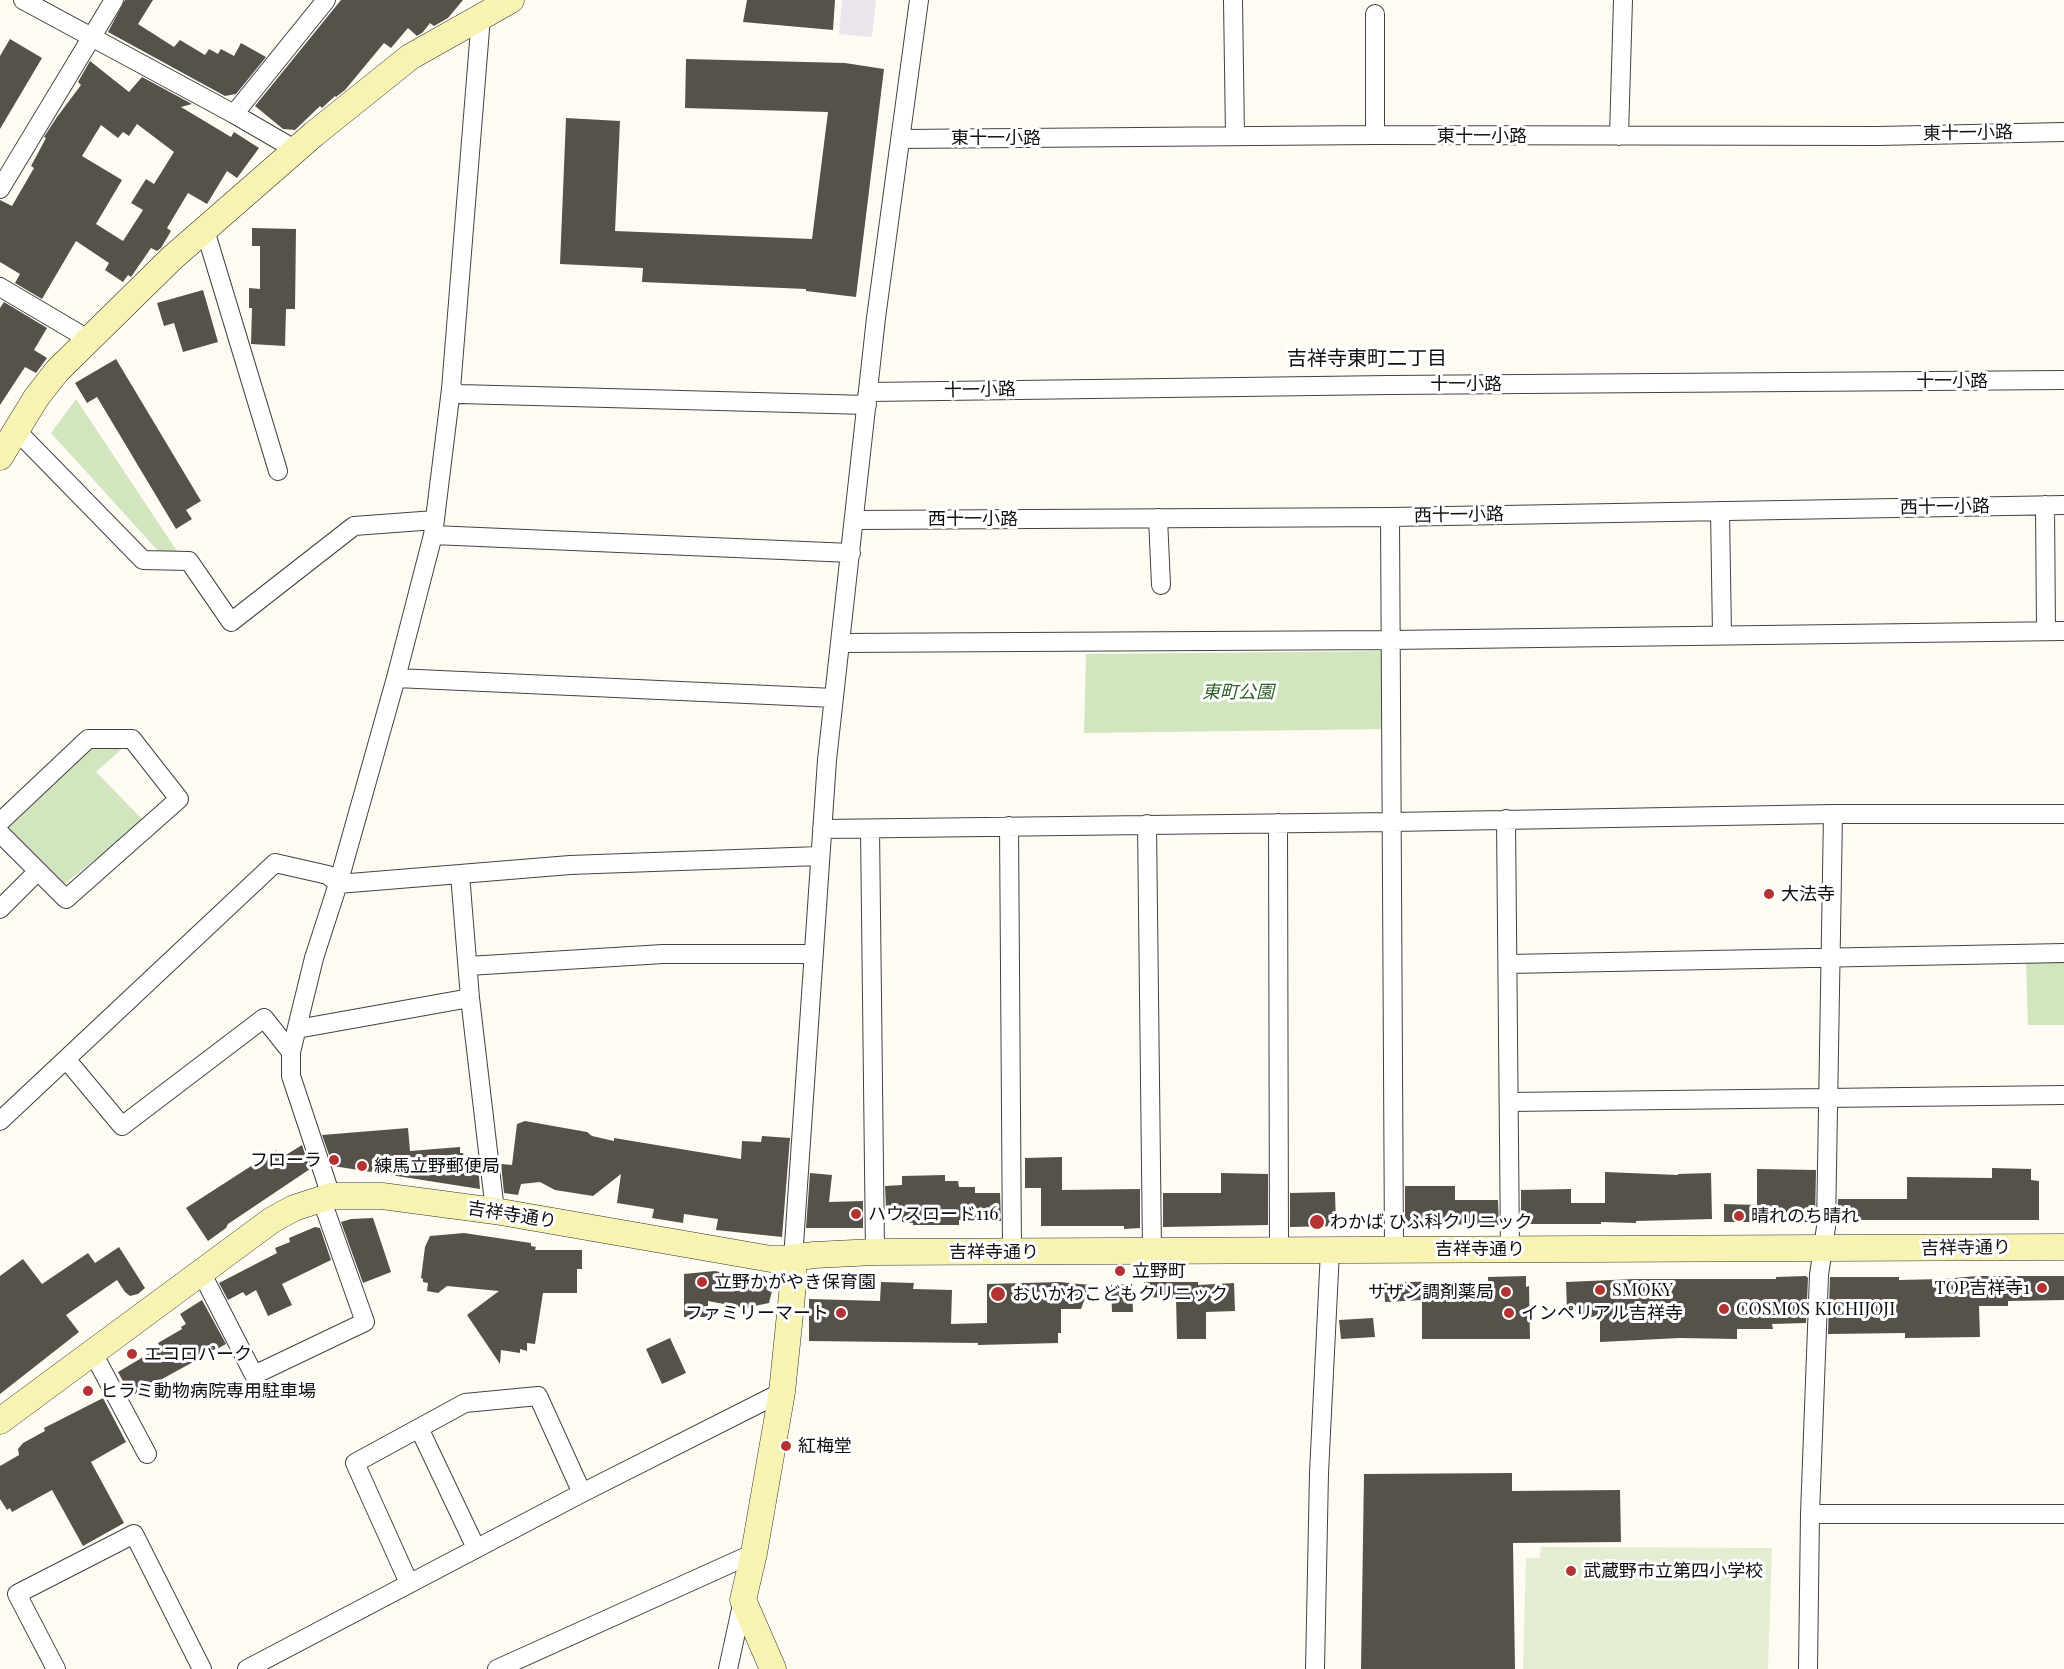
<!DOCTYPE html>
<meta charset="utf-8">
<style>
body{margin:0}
canvas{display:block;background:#fefcf2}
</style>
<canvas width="2064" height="1669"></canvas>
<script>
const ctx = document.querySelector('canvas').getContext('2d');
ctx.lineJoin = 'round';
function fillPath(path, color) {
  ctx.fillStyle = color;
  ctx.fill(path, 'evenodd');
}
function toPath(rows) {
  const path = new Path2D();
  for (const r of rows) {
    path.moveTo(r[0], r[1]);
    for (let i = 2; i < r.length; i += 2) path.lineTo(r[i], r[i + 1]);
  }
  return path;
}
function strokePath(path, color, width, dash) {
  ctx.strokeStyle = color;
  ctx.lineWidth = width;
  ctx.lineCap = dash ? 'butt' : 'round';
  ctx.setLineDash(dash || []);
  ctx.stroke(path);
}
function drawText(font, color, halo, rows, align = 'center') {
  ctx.font = font + ' "Playfair Display","Noto Sans JP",serif';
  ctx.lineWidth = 6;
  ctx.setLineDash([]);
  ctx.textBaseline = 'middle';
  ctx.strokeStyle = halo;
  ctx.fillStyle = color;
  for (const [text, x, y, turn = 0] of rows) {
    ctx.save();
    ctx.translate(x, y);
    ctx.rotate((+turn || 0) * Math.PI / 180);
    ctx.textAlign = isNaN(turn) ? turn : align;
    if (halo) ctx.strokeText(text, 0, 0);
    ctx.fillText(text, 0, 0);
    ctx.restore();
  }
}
fillPath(toPath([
 [842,0,876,0,872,37,839,34]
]), '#ece4ec');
fillPath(toPath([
 [76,399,181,557,160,553,51,433],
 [1391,651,1390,729,1084,733,1086,654],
 [126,745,96,772,144,821,59,888,6,827,90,746],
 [2064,961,2064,1025,2028,1025,2026,962]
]), '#d1e6be');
fillPath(toPath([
 [1541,1547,1772,1548,1768,1669,1523,1669,1526,1558,1540,1558]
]), '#e2eecf');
fillPath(toPath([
 [125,0,153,0,138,24,174,47,180,40,205,55,209,49,218,54,221,49,234,56,241,43,266,57,236,94,225,96,108,32],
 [341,0,463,0,448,18,434,26,430,23,423,32,417,36,408,28,391,48,384,43,345,90,336,97,335,96,322,108,320,106,295,130,283,129,255,106],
 [747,0,835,0,833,30,743,22],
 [10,39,42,58,0,129,0,56],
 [686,59,845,63,884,69,856,297,806,291,806,289,642,282,643,268,560,264,566,118,620,121,615,231,812,239,828,112,685,108],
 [90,61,129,92,142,77,192,104,181,107,231,137,234,132,259,148,237,178,227,171,207,204,188,193,167,228,171,231,161,248,157,251,151,248,131,277,128,275,123,282,105,270,109,263,76,241,42,299,15,283,20,274,0,262,0,200,12,206,34,168,31,166,46,138,44,137,57,117,81,85,78,82],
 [137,124,174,152,154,184,146,179,131,203,143,210,123,241,96,224,122,180,82,156,101,125,118,138,123,132,129,136],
 [252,228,296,229,295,309,286,309,285,346,251,344,252,308,249,308,249,288,260,289,260,246,252,246],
 [203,290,218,342,183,352,174,323,164,326,157,303],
 [4,302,47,328,34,350,47,358,36,373,25,367,0,405,0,308],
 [116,359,201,501,186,510,192,519,176,529,97,397,87,403,75,383],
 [525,1121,587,1132,592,1136,614,1141,614,1138,741,1159,742,1141,761,1142,762,1136,790,1138,782,1237,716,1230,718,1219,684,1214,683,1223,652,1218,654,1209,617,1203,621,1174,593,1196,555,1190,540,1182,521,1184,518,1195,504,1193,501,1164,512,1165,517,1124],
 [408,1128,410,1151,460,1147,460,1153,463,1153,465,1164,478,1164,480,1189,333,1166,322,1135],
 [302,1145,310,1169,228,1224,226,1228,208,1241,186,1208,276,1150,281,1158],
 [1062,1157,1062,1190,1140,1189,1140,1228,1124,1229,1124,1226,1041,1226,1041,1188,1025,1188,1025,1158],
 [1992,1168,2031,1169,2031,1180,2039,1181,2039,1220,1837,1220,1838,1199,1907,1199,1907,1177,1992,1178],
 [1757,1169,1816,1170,1815,1222,1724,1222,1724,1204,1757,1205],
 [1605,1172,1678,1175,1678,1174,1711,1173,1712,1219,1636,1221,1636,1223,1601,1222,1601,1224,1521,1224,1521,1190,1571,1189,1571,1203,1605,1203],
 [810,1173,832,1175,829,1202,863,1201,863,1228,806,1228],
 [1221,1173,1268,1174,1268,1225,1163,1227,1163,1193,1221,1193],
 [945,1175,945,1181,958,1181,959,1187,975,1187,975,1193,1000,1193,1001,1221,959,1220,959,1225,913,1225,913,1223,902,1222,902,1208,886,1208,885,1186,902,1185,902,1176],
 [1405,1186,1455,1186,1455,1200,1498,1200,1499,1225,1417,1224,1417,1222,1405,1222],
 [1335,1192,1336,1226,1290,1227,1290,1193],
 [373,1218,391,1272,363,1283,341,1222,351,1219],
 [315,1227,320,1228,331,1260,282,1284,292,1305,268,1316,256,1290,246,1296,243,1292,228,1300,219,1283,277,1253,275,1248,290,1242,289,1238],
 [464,1233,531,1243,531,1246,536,1247,535,1250,582,1250,582,1269,577,1269,577,1293,543,1293,535,1344,527,1343,527,1351,520,1349,520,1353,501,1350,500,1364,467,1315,499,1291,447,1286,438,1293,427,1291,428,1283,423,1282,423,1279,421,1278,425,1247,430,1236],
 [119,1247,145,1288,138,1294,130,1296,125,1292,117,1280,66,1315,79,1332,0,1394,0,1276,23,1259,42,1284,88,1253,95,1263],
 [715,1271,763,1281,772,1291,769,1303,745,1308,708,1301,708,1317,684,1317,684,1274],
 [1526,1276,1526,1287,1529,1286,1530,1339,1422,1339,1422,1300,1385,1302,1384,1283,1440,1281,1441,1297,1488,1297,1488,1277],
 [1806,1276,1808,1278,1806,1323,1772,1324,1773,1329,1737,1329,1737,1339,1680,1338,1600,1342,1600,1317,1577,1316,1577,1311,1567,1311,1566,1282,1635,1279,1776,1279,1776,1277],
 [1977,1276,2064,1276,2064,1300,2008,1301,2008,1306,1979,1306,1980,1337,1905,1338,1905,1333,1828,1334,1830,1277,1899,1277,1899,1280,1943,1279],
 [881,1282,914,1283,913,1289,952,1290,951,1324,987,1323,987,1284,1060,1282,1090,1285,1081,1309,1061,1309,1061,1333,1058,1333,1058,1343,978,1345,978,1343,809,1341,809,1299,880,1301],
 [1144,1282,1198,1282,1198,1285,1234,1283,1235,1311,1206,1312,1206,1339,1177,1339,1176,1298,1143,1297],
 [1132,1284,1133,1312,1112,1312,1111,1285],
 [202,1300,226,1344,131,1396,118,1372,160,1347,158,1343,182,1329,181,1327,186,1324,180,1314],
 [1373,1318,1375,1337,1341,1339,1339,1320],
 [670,1338,686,1373,662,1384,646,1349],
 [103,1398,126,1442,91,1462,124,1523,83,1546,52,1490,12,1512,10,1508,7,1510,0,1499,0,1466,19,1455,18,1449,23,1443,45,1431,44,1428],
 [1512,1473,1512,1491,1620,1490,1621,1542,1513,1543,1515,1669,1361,1669,1364,1474]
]), '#57514c');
const street = toPath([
 [23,0,234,114,296,150],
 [1233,0,1235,136],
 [234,114,326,0],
 [1375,135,1375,14],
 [1619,136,1623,0],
 [901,139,1375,135,1878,136,2064,132],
 [0,189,114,0],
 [205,230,278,471],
 [0,287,88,339],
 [451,389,459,394,867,405],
 [869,392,1389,385,2064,380],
 [16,430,143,560,189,561,231,622,354,526,435,520],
 [2045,505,2046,631],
 [1720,511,1722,635],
 [1390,517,1394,1249],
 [1158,518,1161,585],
 [855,520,1390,517,2064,505],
 [433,535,851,553],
 [840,643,1390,640,2064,631],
 [396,678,834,698],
 [1506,819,1510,1249],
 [0,822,88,739,132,739,179,799,66,899,0,833],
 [1278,823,1279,1251],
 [1147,824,1152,1251],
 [1009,826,1012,1252],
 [822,829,1392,822,1833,814,2064,814],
 [870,829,875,1252],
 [460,874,470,998,495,1211],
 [0,909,38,871],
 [1508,964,2064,953],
 [468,966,663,954,814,954],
 [297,1029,470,998],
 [66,1059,122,1126,264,1018,291,1052],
 [1509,1102,2064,1095],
 [0,1121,275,863,328,875,338,884,570,865,819,856],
 [331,1196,291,1076,291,1052,314,958,338,884,396,678,433,535,451,389,481,17],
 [793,1259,827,760,876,318,919,0],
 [201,1272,254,1375,365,1322,321,1198],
 [93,1353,147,1454],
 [419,1428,476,1548],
 [1810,1514,2064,1514],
 [409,1583,355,1463,465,1403,538,1396,582,1493],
 [56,1669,17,1594,134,1534,202,1669],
 [247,1669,582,1493,782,1392],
 [497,1669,754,1553],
 [728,1669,743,1600],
 [1315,1669,1319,1473,1330,1251],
 [1808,1669,1810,1514,1819,1275,1826,1227,1833,814]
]);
const secondary = toPath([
 [0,457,36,398,57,371,172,258,314,134,410,57,511,0],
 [0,1421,272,1220,294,1208,331,1196,382,1196,495,1211,771,1259,783,1259,814,1255,875,1252,2064,1247],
 [773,1669,743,1600,754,1553,782,1392,793,1285,793,1259]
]);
strokePath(street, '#424242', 20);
strokePath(secondary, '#313131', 27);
strokePath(street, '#fff', 18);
strokePath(secondary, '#f8f3b3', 26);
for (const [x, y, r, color] of [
 [1769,894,6,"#b33333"],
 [334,1160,6,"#b33333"],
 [362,1166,6,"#b33333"],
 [856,1214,6,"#b33333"],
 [1739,1216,6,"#b33333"],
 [1317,1222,8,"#b33333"],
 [1120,1271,6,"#b33333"],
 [702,1282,6,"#b33333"],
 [2042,1288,6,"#b33333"],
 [1600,1290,6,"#b33333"],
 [1506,1292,6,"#b33333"],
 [998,1294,8,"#b33333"],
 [1724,1309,6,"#b33333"],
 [841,1313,6,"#b33333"],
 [1509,1313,6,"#b33333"],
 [132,1354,6,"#b33333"],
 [88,1391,6,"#b33333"],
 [786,1446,6,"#b33333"],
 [1571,1571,6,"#b33333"]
]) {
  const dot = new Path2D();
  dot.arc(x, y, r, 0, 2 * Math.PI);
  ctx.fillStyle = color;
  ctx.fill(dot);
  strokePath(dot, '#fff', 2);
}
drawText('18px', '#0f0f0f', '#fff', [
 ["東十一小路",1968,133,-1],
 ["東十一小路",1482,136],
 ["東十一小路",996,138],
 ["十一小路",1952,381],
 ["十一小路",1466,384],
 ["十一小路",980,390,-1],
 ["西十一小路",1945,507,-1],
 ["西十一小路",1459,515,-1],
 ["西十一小路",973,519],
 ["吉祥寺通り",512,1215,9],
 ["吉祥寺通り",1966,1248,-1],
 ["吉祥寺通り",1480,1249],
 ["吉祥寺通り",994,1252]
]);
drawText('italic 18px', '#2e6125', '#fff', [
 ["東町公園",1238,692]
]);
drawText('18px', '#0f0f0f', '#fff', [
 ["大法寺",1781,894],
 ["フローラ",322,1160,"right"],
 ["練馬立野郵便局",374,1166],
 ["ハウスロード116",868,1214],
 ["晴れのち晴れ",1751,1216],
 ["わかば ひふ科クリニック",1330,1222],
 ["立野町",1132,1271],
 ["立野かがやき保育園",714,1282],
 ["TOP吉祥寺1",2030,1288,"right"],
 ["SMOKY",1612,1290],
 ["サザン調剤薬局",1494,1292,"right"],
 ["おいかわこどもクリニック",1012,1294],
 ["COSMOS KICHIJOJI",1736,1309],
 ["ファミリーマート",829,1313,"right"],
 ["インペリアル吉祥寺",1521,1313],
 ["エコロパーク",144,1354],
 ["ヒラミ動物病院専用駐車場",100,1391],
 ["紅梅堂",798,1446],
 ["武蔵野市立第四小学校",1583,1571]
], 'left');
drawText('20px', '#0f0f0f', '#fff', [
 ["吉祥寺東町二丁目",1367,359]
]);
</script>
